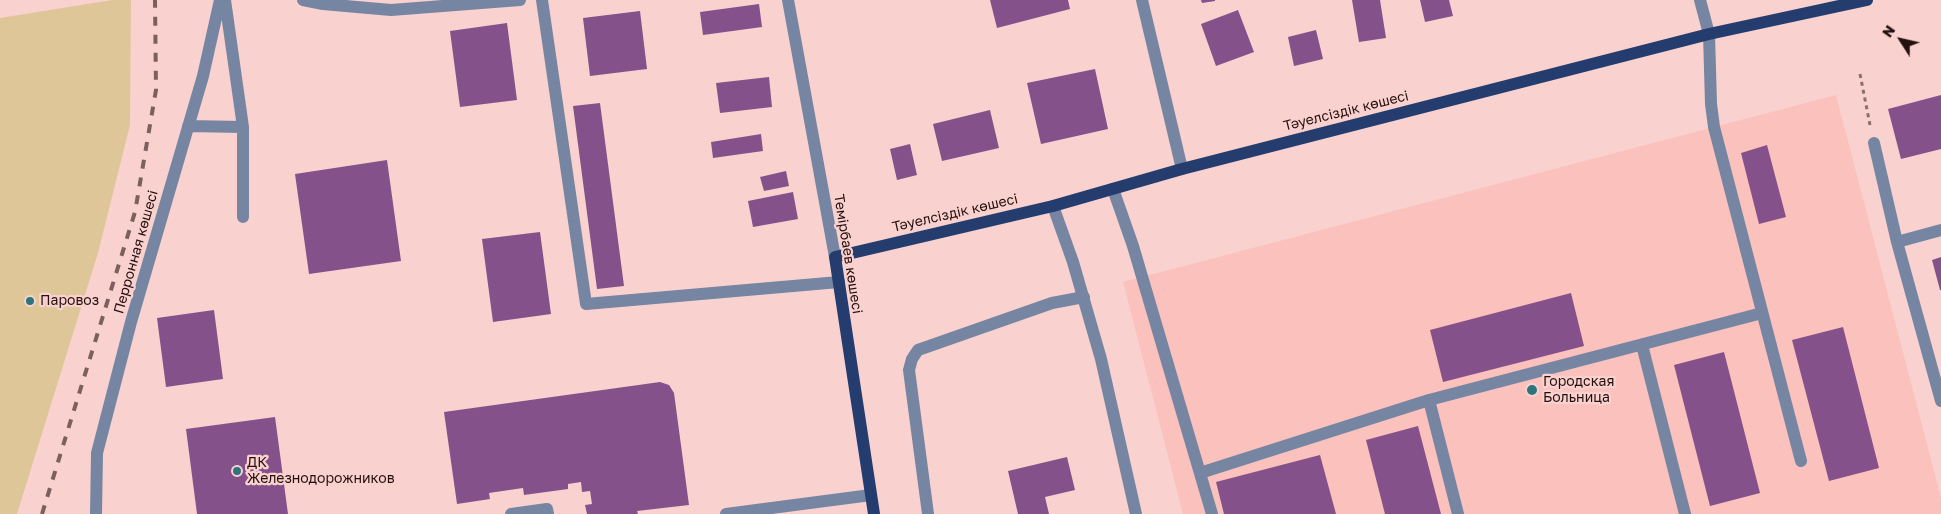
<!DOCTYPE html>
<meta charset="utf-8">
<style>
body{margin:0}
#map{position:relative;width:1941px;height:514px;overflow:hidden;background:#f9d2cf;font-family:"Golos Text",sans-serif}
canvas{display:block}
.north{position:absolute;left:1876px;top:15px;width:50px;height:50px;-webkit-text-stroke:4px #f9d2cf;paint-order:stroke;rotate:305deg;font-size:14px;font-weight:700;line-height:20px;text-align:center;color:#26100f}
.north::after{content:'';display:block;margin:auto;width:18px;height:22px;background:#26100f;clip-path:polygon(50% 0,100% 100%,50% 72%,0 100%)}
</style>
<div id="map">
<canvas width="1941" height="514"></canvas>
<div class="north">N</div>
</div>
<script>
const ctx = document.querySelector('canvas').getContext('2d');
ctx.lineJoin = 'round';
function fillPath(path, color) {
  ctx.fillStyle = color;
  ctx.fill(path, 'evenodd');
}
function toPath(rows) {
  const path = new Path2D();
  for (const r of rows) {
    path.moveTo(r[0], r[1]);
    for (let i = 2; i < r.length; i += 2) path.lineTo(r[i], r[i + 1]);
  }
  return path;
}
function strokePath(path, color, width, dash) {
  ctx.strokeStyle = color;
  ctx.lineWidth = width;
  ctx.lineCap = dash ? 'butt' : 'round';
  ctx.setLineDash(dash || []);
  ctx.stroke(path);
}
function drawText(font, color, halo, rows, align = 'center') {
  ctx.font = font + ' "Golos Text",sans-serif';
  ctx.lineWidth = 4.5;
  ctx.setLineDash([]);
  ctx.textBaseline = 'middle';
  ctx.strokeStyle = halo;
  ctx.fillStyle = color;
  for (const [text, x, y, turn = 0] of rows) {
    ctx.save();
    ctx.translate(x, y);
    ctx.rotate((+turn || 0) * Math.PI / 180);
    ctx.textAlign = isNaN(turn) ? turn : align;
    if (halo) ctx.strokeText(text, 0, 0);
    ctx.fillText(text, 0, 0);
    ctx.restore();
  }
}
fillPath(toPath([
 [1836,95,1941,498,1941,514,1183,514,1123,282]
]), '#fbc1bd');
fillPath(toPath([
 [112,0,131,0,130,125,98,253,17,514,0,514,0,18]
]), '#dec699');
fillPath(toPath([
 [990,0,1068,0,1070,9,997,28],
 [1201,0,1215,0,1215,1,1202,3],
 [1352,0,1380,0,1386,38,1359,42],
 [1420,0,1449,0,1453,16,1425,22],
 [759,4,762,27,703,35,700,12],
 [1238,10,1254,52,1216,66,1201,24],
 [640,11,647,69,590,76,583,18],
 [507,23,517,100,460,107,450,31],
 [1316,30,1323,59,1294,66,1288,37],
 [1095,69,1108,129,1041,144,1027,83],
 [769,77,772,107,720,113,716,83],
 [1941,95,1941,149,1901,159,1888,109],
 [600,103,624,286,597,289,573,106],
 [990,110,999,148,942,161,933,124],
 [761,134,763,151,713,158,711,142],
 [910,144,917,175,897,180,890,149],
 [1767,145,1786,217,1759,224,1741,153],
 [387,160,401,261,309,274,295,174],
 [786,171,789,186,764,191,760,177],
 [793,192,798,219,753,227,748,201],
 [540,232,551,314,493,322,482,239],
 [1941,257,1941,290,1940,290,1932,260],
 [1571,293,1584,346,1443,382,1430,330],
 [214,310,223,379,166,387,157,318],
 [1843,327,1879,468,1829,481,1792,340],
 [1724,352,1760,493,1710,506,1674,365],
 [660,382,669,385,674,393,689,505,637,511,638,514,587,514,585,505,592,504,590,491,582,492,581,482,568,484,568,489,524,495,523,488,489,493,490,499,457,504,444,412],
 [275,417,288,514,197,514,186,429],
 [1418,426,1441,514,1385,514,1366,440],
 [1320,455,1336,514,1224,514,1216,482],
 [1067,457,1075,490,1045,497,1049,514,1018,514,1008,471]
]), '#84518a');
strokePath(toPath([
 [1860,74,1870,125]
]), '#8c6e6c', 3, [4, 4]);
strokePath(toPath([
 [225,0,243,127],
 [303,0,323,4,391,10,520,0],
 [542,0,586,304,839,282],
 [788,0,835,257],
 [1142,0,1182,169],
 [1700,0,1709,34,1711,104,1714,127,1801,461],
 [188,126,243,127,243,217],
 [1874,143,1897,242,1941,401],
 [1113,189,1133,246,1212,514],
 [1053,206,1073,262,1101,359,1136,514],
 [1897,242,1941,230],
 [1642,345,1685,514],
 [1200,473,1429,400],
 [96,514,97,453,131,322,203,76,220,0],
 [511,514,547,509,548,514],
 [726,514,871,495],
 [928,514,909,370,912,359,918,350,1052,303,1084,297],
 [1458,514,1429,400,1762,313]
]), '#7685a2', 12);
strokePath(toPath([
 [874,514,835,257,1053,206,1182,169,1709,34,1867,0]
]), '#253d6e', 12);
strokePath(toPath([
 [42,514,135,212,156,90,155,0]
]), '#7c605e', 4, [9, 9]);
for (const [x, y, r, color] of [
 [30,301,5,"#2c757c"],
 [1532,390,6,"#2c757c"],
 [237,471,5,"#2c757c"]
]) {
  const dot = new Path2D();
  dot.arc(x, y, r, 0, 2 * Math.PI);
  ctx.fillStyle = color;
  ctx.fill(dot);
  strokePath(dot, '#f9d2cf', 2);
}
drawText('14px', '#26100f', '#f9d2cf', [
 ["Тәуелсіздік көшесі",1346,111,-14],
 ["Тәуелсіздік көшесі",955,213,-13],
 ["Перронная көшесі",136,252,-74],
 ["Темірбаев көшесі",848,254,81]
]);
drawText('14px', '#26100f', '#f9d2cf', [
 ["Паровоз",40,301],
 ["Городская",1543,382],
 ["Больница",1543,398],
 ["ДК",247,463],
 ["Железнодорожников",247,479]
], 'left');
</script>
